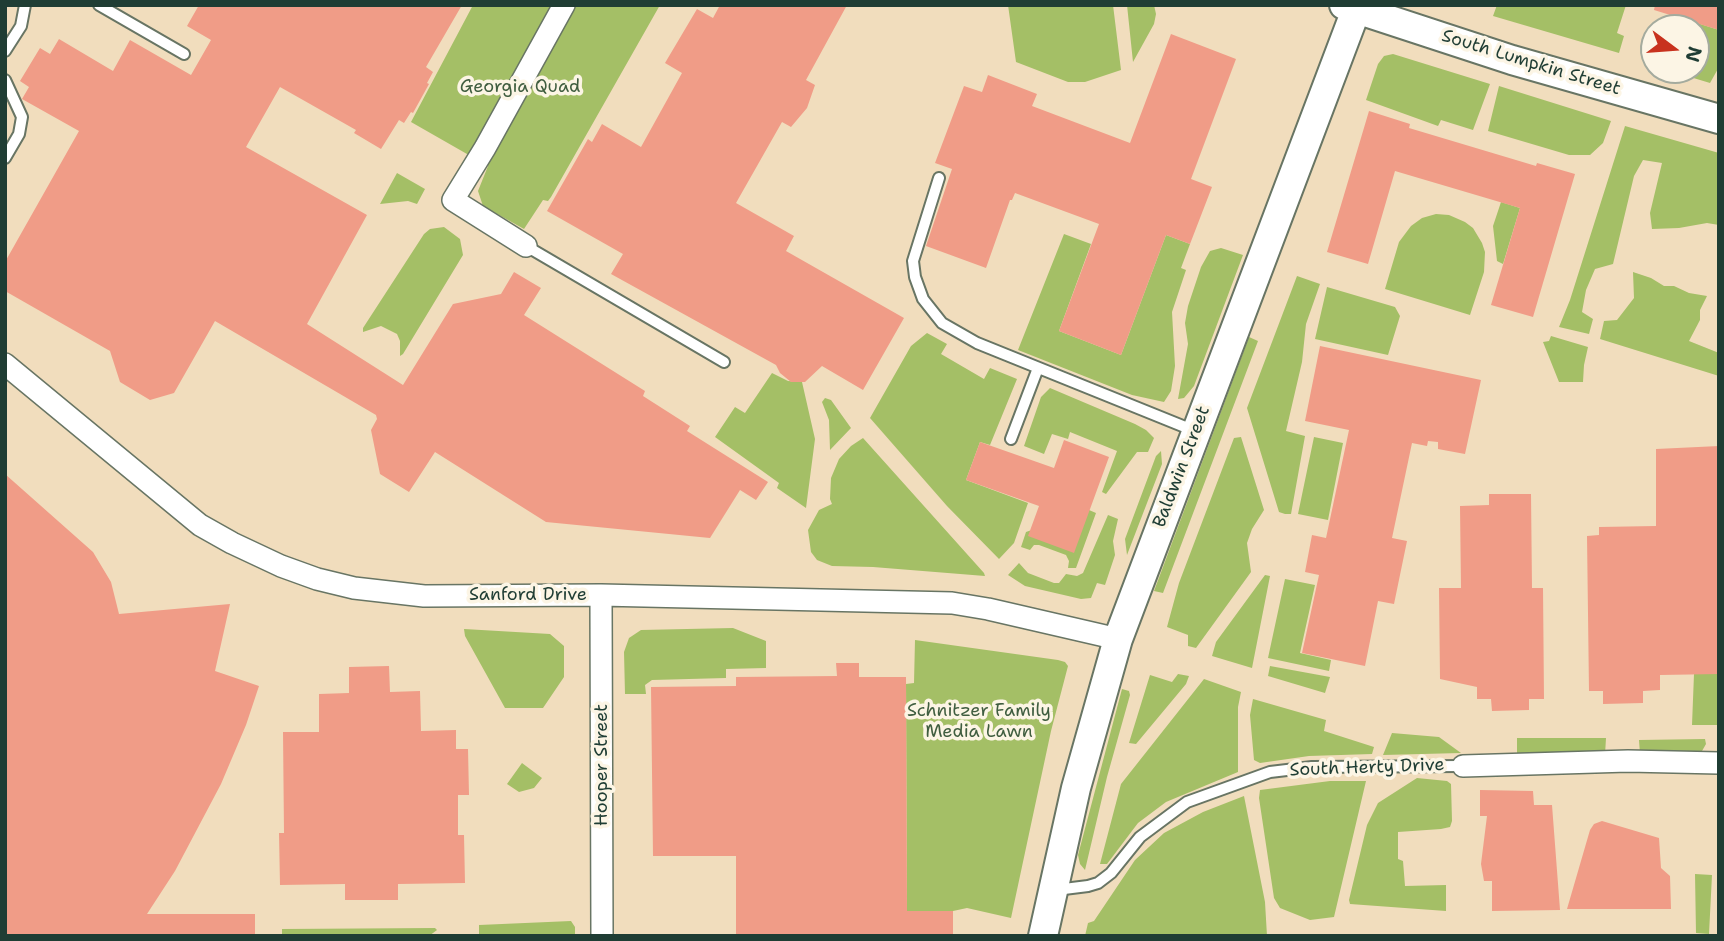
<!DOCTYPE html>
<style>
body{margin:0}
#map{position:relative;width:1724px;height:941px;overflow:hidden;background:#f1ddbd;font-family:"Shantell Sans",sans-serif}
canvas{display:block}
.frame{position:absolute;inset:0;border:7px solid #1f3d34;pointer-events:none}
.north{position:absolute;left:1640px;top:14px;width:70px;height:70px;box-sizing:border-box;background:#fcf5e5;border:2px solid #a4ab9e;border-radius:50%;rotate:106deg;font-size:19px;font-weight:700;line-height:28px;text-align:center;color:#1f3d34}
.north::after{content:'';display:block;margin:auto;width:24px;height:32px;background:#c8321e;clip-path:polygon(50% 0,100% 100%,50% 72%,0 100%)}
</style>
<div id="map">
<canvas width="1724" height="941"></canvas>
<div class="frame"></div>
<div class="north">N</div>
</div>
<script>
const ctx = document.querySelector('canvas').getContext('2d');
ctx.lineJoin = 'round';
function fillPath(path, color) {
  ctx.fillStyle = color;
  ctx.fill(path, 'evenodd');
}
function toPath(rows) {
  const path = new Path2D();
  for (const r of rows) {
    path.moveTo(r[0], r[1]);
    for (let i = 2; i < r.length; i += 2) path.lineTo(r[i], r[i + 1]);
  }
  return path;
}
function strokePath(path, color, width, dash) {
  ctx.strokeStyle = color;
  ctx.lineWidth = width;
  ctx.lineCap = dash ? 'butt' : 'round';
  ctx.setLineDash(dash || []);
  ctx.stroke(path);
}
function drawText(font, color, halo, rows, align = 'center') {
  ctx.font = font + ' "Shantell Sans",sans-serif';
  ctx.lineWidth = 7;
  ctx.setLineDash([]);
  ctx.textBaseline = 'middle';
  ctx.strokeStyle = halo;
  ctx.fillStyle = color;
  for (const [text, x, y, turn = 0] of rows) {
    ctx.save();
    ctx.translate(x, y);
    ctx.rotate((+turn || 0) * Math.PI / 180);
    ctx.textAlign = isNaN(turn) ? turn : align;
    if (halo) ctx.strokeText(text, 0, 0);
    ctx.fillText(text, 0, 0);
    ctx.restore();
  }
}
fillPath(toPath([
 [473,5,660,5,551,197,548,201,543,200,524,229,483,206,478,191,488,166,411,122],
 [1008,5,1113,5,1121,70,1085,82,1068,82,1016,62],
 [1127,5,1154,5,1156,14,1154,24,1133,62],
 [1497,5,1626,5,1617,33,1624,36,1619,53,1493,16],
 [1669,14,1719,30,1719,67,1710,83,1667,70,1696,70,1696,28,1665,28],
 [1393,54,1490,84,1473,130,1441,120,1438,126,1366,100,1378,64,1384,56],
 [1499,86,1611,121,1603,143,1590,155,1569,155,1488,131],
 [1625,126,1719,153,1719,225,1707,223,1679,228,1652,229,1650,213,1662,163,1643,160,1634,176,1613,264,1595,269,1586,290,1582,312,1593,319,1589,334,1559,327,1570,300],
 [397,173,425,189,417,204,408,201,380,204],
 [1501,202,1520,208,1503,264,1497,261,1493,226],
 [1436,214,1449,215,1465,222,1473,228,1482,243,1485,252,1484,272,1470,315,1385,289,1399,242,1411,226,1422,218],
 [444,227,460,239,463,255,403,354,400,356,400,341,397,334,381,326,363,332,363,328,424,234,430,229],
 [1064,234,1091,244,1059,331,1121,355,1166,235,1190,244,1181,268,1186,270,1172,312,1175,366,1171,391,1164,402,1132,395,1018,350],
 [1221,248,1243,255,1194,386,1184,398,1178,399,1188,344,1185,323,1188,306,1201,267,1210,251],
 [1633,272,1651,278,1664,286,1674,286,1689,293,1707,296,1700,310,1700,320,1689,341,1719,353,1719,376,1600,339,1604,321,1617,320,1634,298],
 [1297,276,1320,284,1306,324,1302,362,1286,431,1305,436,1291,514,1285,514,1279,512,1247,408],
 [1327,287,1395,307,1400,316,1388,355,1315,339],
 [927,333,947,344,941,354,984,379,990,368,1017,379,990,445,980,442,966,480,1028,503,1014,543,999,559,947,506,870,418,911,346],
 [1551,336,1588,347,1584,365,1583,382,1559,382,1543,342,1549,341],
 [1249,337,1258,341,1163,593,1154,591],
 [772,373,788,381,802,382,815,439,806,508,777,488,779,483,715,437,735,407,745,413],
 [1050,388,1135,424,1146,430,1154,438,1148,452,1137,452,1106,494,1102,492,1117,451,1070,432,1068,439,1052,434,1044,454,1024,446,1041,397],
 [825,398,831,400,851,428,830,450,829,420,822,402],
 [1241,437,1264,510,1252,529,1247,543,1251,572,1196,648,1188,646,1188,635,1167,627,1179,583,1234,438],
 [1314,437,1343,443,1328,520,1298,514],
 [863,438,984,573,985,576,873,567,832,566,817,560,811,552,808,530,819,510,832,504,830,499,831,478,839,459,851,446],
 [1161,451,1162,464,1127,555,1125,539,1156,456],
 [1089,510,1096,513,1076,568,1068,568,1069,561,1066,555,1039,545,1034,545,1030,550,1021,547,1026,532],
 [1108,515,1118,519,1113,541,1115,555,1105,585,1097,583,1091,598,1081,599,1025,586,1008,575,1019,563,1028,573,1054,583,1059,583,1066,574,1077,576,1083,573],
 [1265,575,1270,576,1252,668,1212,656,1216,642],
 [1285,579,1315,585,1300,653,1331,660,1329,671,1268,658],
 [733,628,766,641,766,668,726,669,726,678,652,680,645,685,646,694,625,694,624,652,629,638,641,630],
 [464,629,550,634,564,646,564,677,543,708,505,708,465,636],
 [915,640,1058,660,1065,662,1068,666,1051,731,1011,918,967,908,953,911,907,911,906,684,914,683],
 [1270,666,1330,677,1325,693,1268,676],
 [1178,674,1189,676,1186,684,1136,744,1129,743,1150,675,1172,682],
 [1694,674,1719,674,1717,725,1692,725],
 [1204,679,1241,692,1238,707,1238,772,1166,802,1138,823,1107,864,1100,864,1121,784],
 [1122,689,1129,691,1130,695,1107,777,1085,870,1080,864,1078,855],
 [1253,699,1326,720,1324,731,1374,747,1372,754,1309,756,1260,763,1254,760,1250,715],
 [1392,733,1439,737,1461,753,1383,755],
 [1517,738,1606,738,1605,755,1517,755],
 [1705,739,1706,744,1702,751,1640,754,1639,740],
 [522,763,542,778,534,788,519,792,507,784],
 [1417,778,1447,781,1451,784,1452,821,1450,827,1441,829,1398,832,1398,859,1403,861,1405,886,1446,885,1446,911,1350,904,1349,900,1367,825,1378,803],
 [1330,781,1366,781,1334,917,1310,920,1280,908,1274,898,1259,798,1260,790],
 [1244,796,1265,902,1267,936,1085,936,1088,923,1094,921,1135,860,1164,833,1203,812],
 [1695,874,1712,875,1709,934,1696,933],
 [571,921,575,927,575,936,479,936,479,925],
 [435,928,437,930,429,936,282,936,282,929]
]), '#a4bf66');
fillPath(toPath([
 [199,5,462,5,426,67,433,72,427,83,429,84,413,113,411,112,404,123,399,120,381,149,354,133,356,130,280,87,246,147,367,215,307,324,403,385,453,304,501,294,514,272,541,288,524,315,645,391,643,396,690,426,687,431,768,482,756,500,740,490,710,538,546,522,435,452,409,492,380,474,371,430,377,419,376,415,215,321,174,393,150,400,120,382,110,351,5,291,5,262,79,131,22,99,29,87,20,81,40,48,50,54,59,39,113,71,130,40,191,75,211,40,187,26],
 [720,5,847,5,806,80,815,85,807,108,791,127,782,122,736,203,794,236,786,251,904,318,863,390,822,366,805,382,791,382,780,373,776,365,611,274,623,254,547,211,588,139,592,142,602,124,641,147,682,73,665,63,697,9,713,18],
 [1655,5,1719,5,1719,30,1654,10],
 [1171,34,1236,59,1191,179,1212,187,1190,244,1166,235,1121,355,1059,331,1099,224,1015,193,1012,200,1010,200,986,268,926,246,952,169,935,163,964,86,982,92,988,75,1037,94,1032,106,1130,143],
 [1369,111,1410,124,1409,128,1536,166,1537,163,1575,174,1533,317,1491,305,1520,208,1395,171,1368,264,1327,252],
 [1320,346,1481,380,1465,454,1438,449,1438,442,1428,441,1427,446,1412,443,1392,538,1407,541,1394,604,1378,601,1365,666,1302,653,1319,575,1305,572,1312,535,1326,538,1349,430,1305,421],
 [1064,440,1109,457,1074,553,1028,536,1039,506,966,480,980,442,1054,468],
 [1719,446,1719,674,1660,675,1660,690,1643,691,1643,703,1603,704,1603,691,1589,691,1587,536,1599,535,1599,527,1656,526,1656,449],
 [5,474,93,552,111,582,119,614,230,604,215,671,259,686,246,725,221,784,175,871,147,914,255,914,255,936,5,936],
 [1489,494,1531,494,1532,588,1543,588,1544,699,1529,699,1529,710,1492,711,1491,699,1477,699,1477,687,1440,679,1439,588,1461,588,1460,506,1489,505],
 [836,663,859,663,859,677,906,677,907,911,953,911,953,936,736,936,736,856,653,856,651,687,736,686,736,677,837,676],
 [389,666,390,692,420,691,421,731,456,730,456,749,468,749,469,795,458,795,458,835,464,835,465,883,398,884,398,900,345,900,345,884,280,885,279,833,284,833,283,732,319,732,319,694,349,693,349,667],
 [1480,790,1533,791,1534,805,1552,805,1560,910,1492,911,1492,881,1484,881,1481,864,1487,816,1480,816],
 [1602,821,1659,838,1661,868,1670,876,1671,909,1567,909,1590,830,1594,824]
]), '#f09c87');
const lane = toPath([
 [99,5,184,54],
 [5,51,21,26,25,5],
 [5,80,22,117,19,134,5,158],
 [939,178,913,261,915,277,923,299,942,323,977,343,1195,431],
 [526,246,724,362],
 [1011,439,1038,368],
 [1056,890,1088,886,1098,883,1111,873,1140,837,1187,802,1270,772,1312,767,1463,766]
]);
const street = toPath([
 [526,246,453,200,485,148,564,5],
 [5,364,200,525,232,543,281,566,317,579,354,588,424,596,601,595,952,603,988,609,1118,639],
 [601,595,602,936],
 [1463,766,1628,761,1719,763]
]);
const secondary = toPath([
 [1344,5,1512,60,1719,119],
 [1043,936,1076,788,1118,639,1356,10]
]);
strokePath(lane, '#687564', 14);
strokePath(street, '#687564', 24);
strokePath(secondary, '#687564', 32);
strokePath(lane, '#fff', 10);
strokePath(street, '#fff', 21);
strokePath(secondary, '#fff', 28);
drawText('18px', '#1f3d34', '#fcf5e5', [
 ["South Lumpkin Street",1531,63,17],
 ["Baldwin Street",1182,467,-69],
 ["Sanford Drive",528,595],
 ["Hooper Street",602,765,-90],
 ["South Herty Drive",1367,768,-2]
]);
drawText('18px', '#405e40', '#fcf5e5', [
 ["Georgia Quad",520,87],
 ["Schnitzer Family",979,711],
 ["Media Lawn",979,732]
]);
</script>
